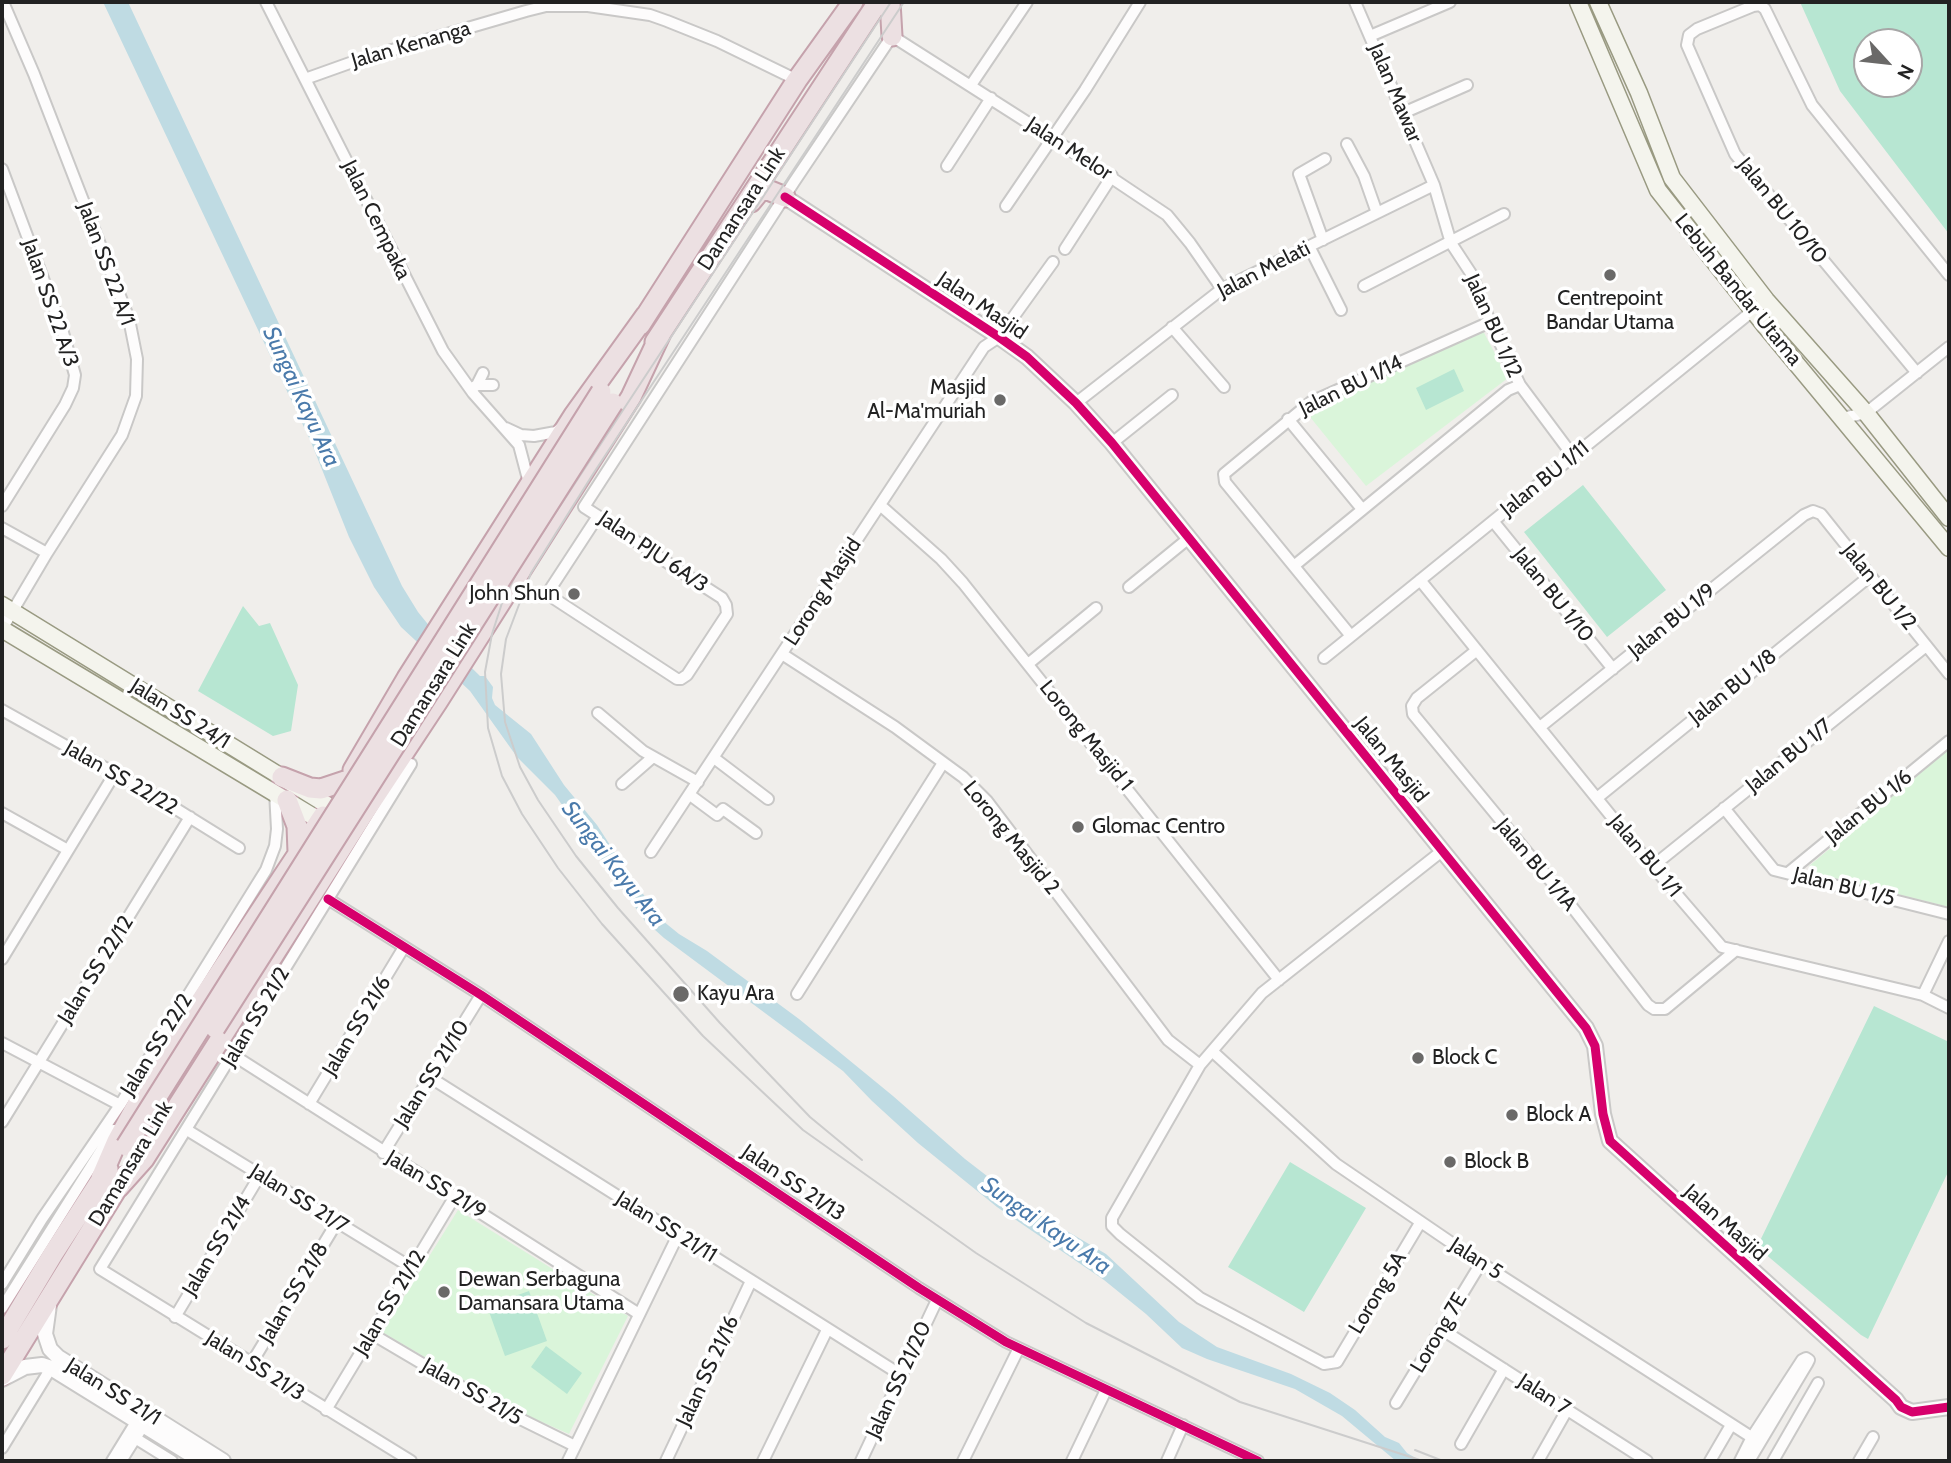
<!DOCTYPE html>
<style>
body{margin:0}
#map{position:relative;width:1951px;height:1463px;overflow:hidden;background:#f0eeeb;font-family:Cabin,sans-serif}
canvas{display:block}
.frame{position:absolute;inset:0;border:4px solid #222;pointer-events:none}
.north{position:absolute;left:1853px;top:28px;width:70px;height:70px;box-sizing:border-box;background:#fff;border:2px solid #a7a7a7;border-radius:50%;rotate:117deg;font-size:19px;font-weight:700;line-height:28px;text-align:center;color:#222}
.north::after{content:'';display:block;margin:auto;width:24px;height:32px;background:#6a6968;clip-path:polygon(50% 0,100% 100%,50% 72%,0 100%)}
</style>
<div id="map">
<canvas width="1951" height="1463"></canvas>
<div class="frame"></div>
<div class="north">N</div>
</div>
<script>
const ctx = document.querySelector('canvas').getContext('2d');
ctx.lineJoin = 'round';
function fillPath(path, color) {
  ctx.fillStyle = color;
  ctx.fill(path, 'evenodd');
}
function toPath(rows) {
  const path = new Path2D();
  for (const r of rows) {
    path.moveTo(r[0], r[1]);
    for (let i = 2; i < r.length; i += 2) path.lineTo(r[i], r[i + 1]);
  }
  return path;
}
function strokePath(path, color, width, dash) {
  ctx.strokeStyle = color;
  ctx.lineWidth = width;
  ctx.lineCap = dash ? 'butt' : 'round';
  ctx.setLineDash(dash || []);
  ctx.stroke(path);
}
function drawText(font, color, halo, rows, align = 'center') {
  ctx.font = font + ' Cabin,sans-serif';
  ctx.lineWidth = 7;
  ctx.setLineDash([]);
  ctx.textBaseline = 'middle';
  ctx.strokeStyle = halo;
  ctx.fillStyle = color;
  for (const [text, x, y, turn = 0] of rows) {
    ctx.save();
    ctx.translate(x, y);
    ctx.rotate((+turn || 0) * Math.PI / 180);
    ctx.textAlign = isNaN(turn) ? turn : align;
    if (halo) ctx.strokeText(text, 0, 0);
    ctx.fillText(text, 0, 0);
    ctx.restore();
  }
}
fillPath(toPath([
 [1483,331,1508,378,1366,486,1306,412],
 [1949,749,1949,907,1810,872,1809,866],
 [458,1210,628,1316,569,1434,517,1411,382,1332]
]), '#daf5da');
fillPath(toPath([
 [1800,2,1949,2,1949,234,1840,91],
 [1909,42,1909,84,1867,84,1867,42],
 [1454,369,1464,391,1426,410,1416,388],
 [1583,485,1666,590,1607,637,1524,532],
 [243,606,259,626,270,623,298,685,291,731,273,736,198,691],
 [1874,1006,1949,1042,1949,1170,1868,1339,1861,1335,1757,1247],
 [1290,1162,1366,1208,1304,1312,1228,1267],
 [529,1291,547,1341,505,1356,487,1306],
 [546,1346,582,1373,567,1394,531,1367]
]), '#b7e6d2');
fillPath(toPath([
 [103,2,128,2,402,586,418,612,431,628,480,676,485,676,493,687,492,698,495,705,531,734,564,785,597,825,632,879,663,921,679,934,707,951,799,1019,893,1096,965,1159,1031,1210,1106,1254,1179,1322,1217,1347,1291,1374,1330,1393,1355,1410,1385,1437,1399,1443,1407,1453,1421,1461,1396,1461,1342,1416,1295,1389,1207,1359,1182,1348,1146,1314,1104,1280,997,1207,918,1143,872,1101,843,1071,664,938,645,921,555,795,517,757,470,691,401,627,374,587,349,537,311,442]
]), '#bfdbe3');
const minor = toPath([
 [266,2,443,351,473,393,519,445,529,483],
 [1355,2,1434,185,1451,243,1472,275,1490,322,1520,385,1573,456],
 [1370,36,1450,2],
 [305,79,361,59,526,11,546,6,588,6,650,15,667,21,717,41,797,80],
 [971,85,1027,2],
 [1403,113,1467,85],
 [1347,144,1364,176,1377,213],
 [947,166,991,98],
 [2,169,62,329,75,375,73,388,65,405,2,506],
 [1006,206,1085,90,1140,2],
 [1323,240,1299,174,1325,159],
 [1309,246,1341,310],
 [1065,249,1112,176],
 [1364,286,1504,214],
 [1172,327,1224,387],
 [1917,373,1735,154,1687,45,1689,35,1697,29,1753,6,1760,5,1765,9,1812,105,1949,275],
 [477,385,493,385],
 [471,389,477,385,483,373],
 [1076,403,1222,289,1434,185],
 [1842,418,1866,413,1949,347],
 [1288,419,1362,509],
 [506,428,521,435,534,436,556,432,563,426],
 [1112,443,1172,395],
 [880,505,941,559,963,583,1279,980],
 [598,516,547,594,677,679,681,679,687,675,727,614,726,605,722,598,680,571,598,516,584,507,794,182,892,36,1052,138,1167,215,1190,243,1222,289],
 [1493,521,1613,669],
 [2,528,47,553],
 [1295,565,1508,390,1520,385],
 [1420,580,1637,848,1722,947,1923,995,1949,1008],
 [1129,587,1189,538],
 [2,629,47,553,122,435,136,396,137,359,129,319,34,74,3,2],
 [1351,636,1225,482,1224,474,1311,402,1490,322],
 [1477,650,1417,698,1412,706,1413,714,1569,903,1648,1005,1654,1009,1665,1009,1736,950],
 [782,654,895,727,963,777,987,801,1168,1040,1200,1065],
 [1324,658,1766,300],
 [1028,664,1096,608],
 [2,710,152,794,239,848],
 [598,713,643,751,698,782],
 [1540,727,1804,515,1813,511,1821,514,1949,674],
 [714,758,768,799],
 [411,764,100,1269,411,1461],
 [622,784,653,757],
 [690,795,717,815,723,809,756,833],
 [1597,798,1870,576],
 [1724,808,1774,870,1949,914],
 [2,813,68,850],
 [651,852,984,347,999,337,1053,262],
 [1653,866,1926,646],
 [1788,873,1949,741],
 [328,899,481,995,919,1288,1006,1342,1258,1461],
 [2,959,115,773],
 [797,994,943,763],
 [1923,995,1949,941],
 [2,1043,120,1105],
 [1212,1051,1336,1164,1481,1263,1759,1442],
 [233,1055,639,1314],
 [431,1078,901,1375],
 [309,1104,404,947],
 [2,1122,190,817],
 [187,1130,412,1268],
 [383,1153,481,995],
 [1420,1223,1337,1362,1324,1364,1200,1298,1120,1234,1112,1226,1112,1218,1200,1065,1262,993,1442,851],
 [2,1284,42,1219,120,1105,266,870,275,846,277,829,275,792],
 [2,1308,114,1130],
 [175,1317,260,1175],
 [1441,1329,1647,1461],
 [372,1334,494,1406,575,1446],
 [251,1364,337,1222],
 [1396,1403,1481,1263],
 [326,1410,455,1196],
 [135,1438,172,1461],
 [1461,1444,1504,1369],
 [2,1448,51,1368],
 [112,1461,136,1422],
 [121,1461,143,1426],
 [568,1461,678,1235],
 [666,1461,751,1281],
 [763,1461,827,1330],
 [861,1461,937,1300],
 [963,1461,1018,1350],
 [1072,1461,1106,1390],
 [1167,1461,1183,1425],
 [1538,1461,1567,1410],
 [1710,1461,1731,1425],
 [1740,1461,1752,1437,1802,1360,1806,1358,1809,1360,1807,1364,1749,1461],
 [1773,1461,1818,1383],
 [1859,1461,1873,1437]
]);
const tertiary = toPath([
 [785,197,999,337,1027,357,1076,403,1112,443,1586,1028,1595,1046,1603,1114,1610,1141,1896,1400,1901,1407,1912,1412,1949,1407],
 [49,1305,45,1334,50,1349,58,1357,223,1461],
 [2,1379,25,1367,42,1365,51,1368,201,1461]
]);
const secondary = toPath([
 [1578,2,1658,190,1766,327,1949,548],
 [1598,2,1639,93,1672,178,1766,300,1866,413,1949,518],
 [2,605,345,816],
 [2,629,329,826]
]);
const motorway = toPath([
 [890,2,892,36],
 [751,202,760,191,768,190,785,197],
 [640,325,797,80,853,2],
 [655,342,878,2],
 [353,770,407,678,574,415,646,315],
 [282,777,310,788,321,789,345,781],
 [287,800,297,826,298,852],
 [101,1178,117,1141,160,1063,323,816],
 [118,1188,144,1159,362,816,438,701,631,397,661,333],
 [2,1339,53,1254,108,1169],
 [2,1375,124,1177]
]);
strokePath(minor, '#c9c8c7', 14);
strokePath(tertiary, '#c9c8c7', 18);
strokePath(secondary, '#999a82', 19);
strokePath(motorway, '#c5a2ac', 23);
strokePath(minor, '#fdfcfc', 10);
strokePath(tertiary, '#fdfcfc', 14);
strokePath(secondary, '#f4f4ed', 16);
strokePath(motorway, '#ece0e2', 19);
strokePath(toPath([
 [891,2,518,570,502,603,492,634,485,672,488,728,502,776,522,814,558,868,602,924,703,1036,803,1130,976,1253,1086,1323,1240,1402,1423,1461],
 [862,1160,810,1117,720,1023,618,908,576,856,538,800,520,767,505,722,501,674,506,639,531,573,593,474,904,2],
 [1415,1450,1443,1461]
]), '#ccc', 2);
const motorwayBridge = toPath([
 [215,1028,613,403],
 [126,1146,601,392]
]);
strokePath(motorwayBridge, '#c5a2ac', 23, []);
strokePath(motorwayBridge, '#ece0e2', 19);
strokePath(toPath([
 [785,197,999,337,1027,357,1076,403,1112,443,1586,1028,1595,1046,1603,1114,1610,1141,1896,1400,1901,1407,1912,1412,1949,1407],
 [328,899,481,995,919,1288,1006,1342,1258,1461]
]), '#d6006c', 9);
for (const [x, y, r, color] of [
 [1610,275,7,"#6a6968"],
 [1000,400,7,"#6a6968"],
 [574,594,7,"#6a6968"],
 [1078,827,7,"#6a6968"],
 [681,994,9,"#6a6968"],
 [1418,1058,7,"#6a6968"],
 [1512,1115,7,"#6a6968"],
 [1450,1162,7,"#6a6968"],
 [444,1292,7,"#6a6968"]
]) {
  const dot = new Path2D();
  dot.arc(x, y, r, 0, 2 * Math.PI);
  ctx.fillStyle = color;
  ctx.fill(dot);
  strokePath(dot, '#fff', 2.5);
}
drawText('21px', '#222', '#fff', [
 ["Jalan Kenanga",411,45,-16],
 ["Jalan Mawar",1395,93,67],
 ["Jalan Melor",1069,149,33],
 ["Damansara Link",742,209,-57],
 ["Jalan BU 10/10",1782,211,51],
 ["Jalan Cempaka",376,220,64],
 ["Jalan SS 22 A/1",106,264,70],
 ["Jalan Melati",1264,270,-27],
 ["Lebuh Bandar Utama",1738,290,51],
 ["Jalan SS 22 A/3",50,303,71],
 ["Jalan Masjid",982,306,34],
 ["Jalan BU 1/12",1493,326,66],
 ["Jalan BU 1/14",1351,386,-26],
 ["Jalan BU 1/11",1545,479,-39],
 ["Jalan PJU 6A/3",653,552,34],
 ["Jalan BU 1/2",1879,587,51],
 ["Lorong Masjid",823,592,-57],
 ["Jalan BU 1/10",1553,595,51],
 ["Jalan BU 1/9",1672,621,-39],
 ["Damansara Link",434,685,-58],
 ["Jalan BU 1/8",1733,687,-39],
 ["Jalan SS 24/1",180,714,32],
 ["Lorong Masjid 1",1086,736,51],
 ["Jalan BU 1/7",1789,756,-39],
 ["Jalan Masjid",1391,760,51],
 ["Jalan SS 22/22",121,778,30],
 ["Jalan BU 1/6",1869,807,-39],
 ["Lorong Masjid 2",1011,838,51],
 ["Jalan BU 1/1",1645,856,50],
 ["Jalan BU 1/1A",1536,865,50],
 ["Jalan BU 1/5",1844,887,14],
 ["Jalan SS 22/12",96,970,-58],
 ["Jalan SS 21/2",256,1017,-59],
 ["Jalan SS 21/6",357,1026,-59],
 ["Jalan SS 22/2",157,1045,-58],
 ["Jalan SS 21/10",432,1074,-58],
 ["Damansara Link",131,1164,-59],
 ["Jalan SS 21/13",793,1183,34],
 ["Jalan SS 21/9",436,1185,31],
 ["Jalan SS 21/7",299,1199,32],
 ["Jalan Masjid",1725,1223,42],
 ["Jalan SS 21/11",666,1227,32],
 ["Jalan SS 21/4",217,1246,-59],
 ["Jalan 5",1476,1259,33],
 ["Jalan SS 21/8",294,1293,-59],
 ["Lorong 5A",1378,1293,-59],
 ["Jalan SS 21/12",390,1303,-59],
 ["Lorong 7E",1439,1333,-59],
 ["Jalan SS 21/3",255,1366,32],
 ["Jalan SS 21/16",708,1371,-65],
 ["Jalan SS 21/20",899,1380,-65],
 ["Jalan SS 21/1",113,1392,32],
 ["Jalan SS 21/5",472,1392,30],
 ["Jalan 7",1544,1395,33]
]);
drawText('21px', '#222', '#fff', [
 ["Centrepoint",1610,299,"center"],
 ["Bandar Utama",1610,323,"center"],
 ["Masjid",986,388,"right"],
 ["Al-Ma'muriah",986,412,"right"],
 ["John Shun",560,594,"right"],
 ["Glomac Centro",1092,827],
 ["Kayu Ara",697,994],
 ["Block C",1432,1058],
 ["Block A",1526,1115],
 ["Block B",1464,1162],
 ["Dewan Serbaguna",458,1280],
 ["Damansara Utama",458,1304]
], 'left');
drawText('italic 23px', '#4a7aab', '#fff', [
 ["Sungai Kayu Ara",301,397,65],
 ["Sungai Kayu Ara",613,864,52],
 ["Sungai Kayu Ara",1046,1226,35]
]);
</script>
